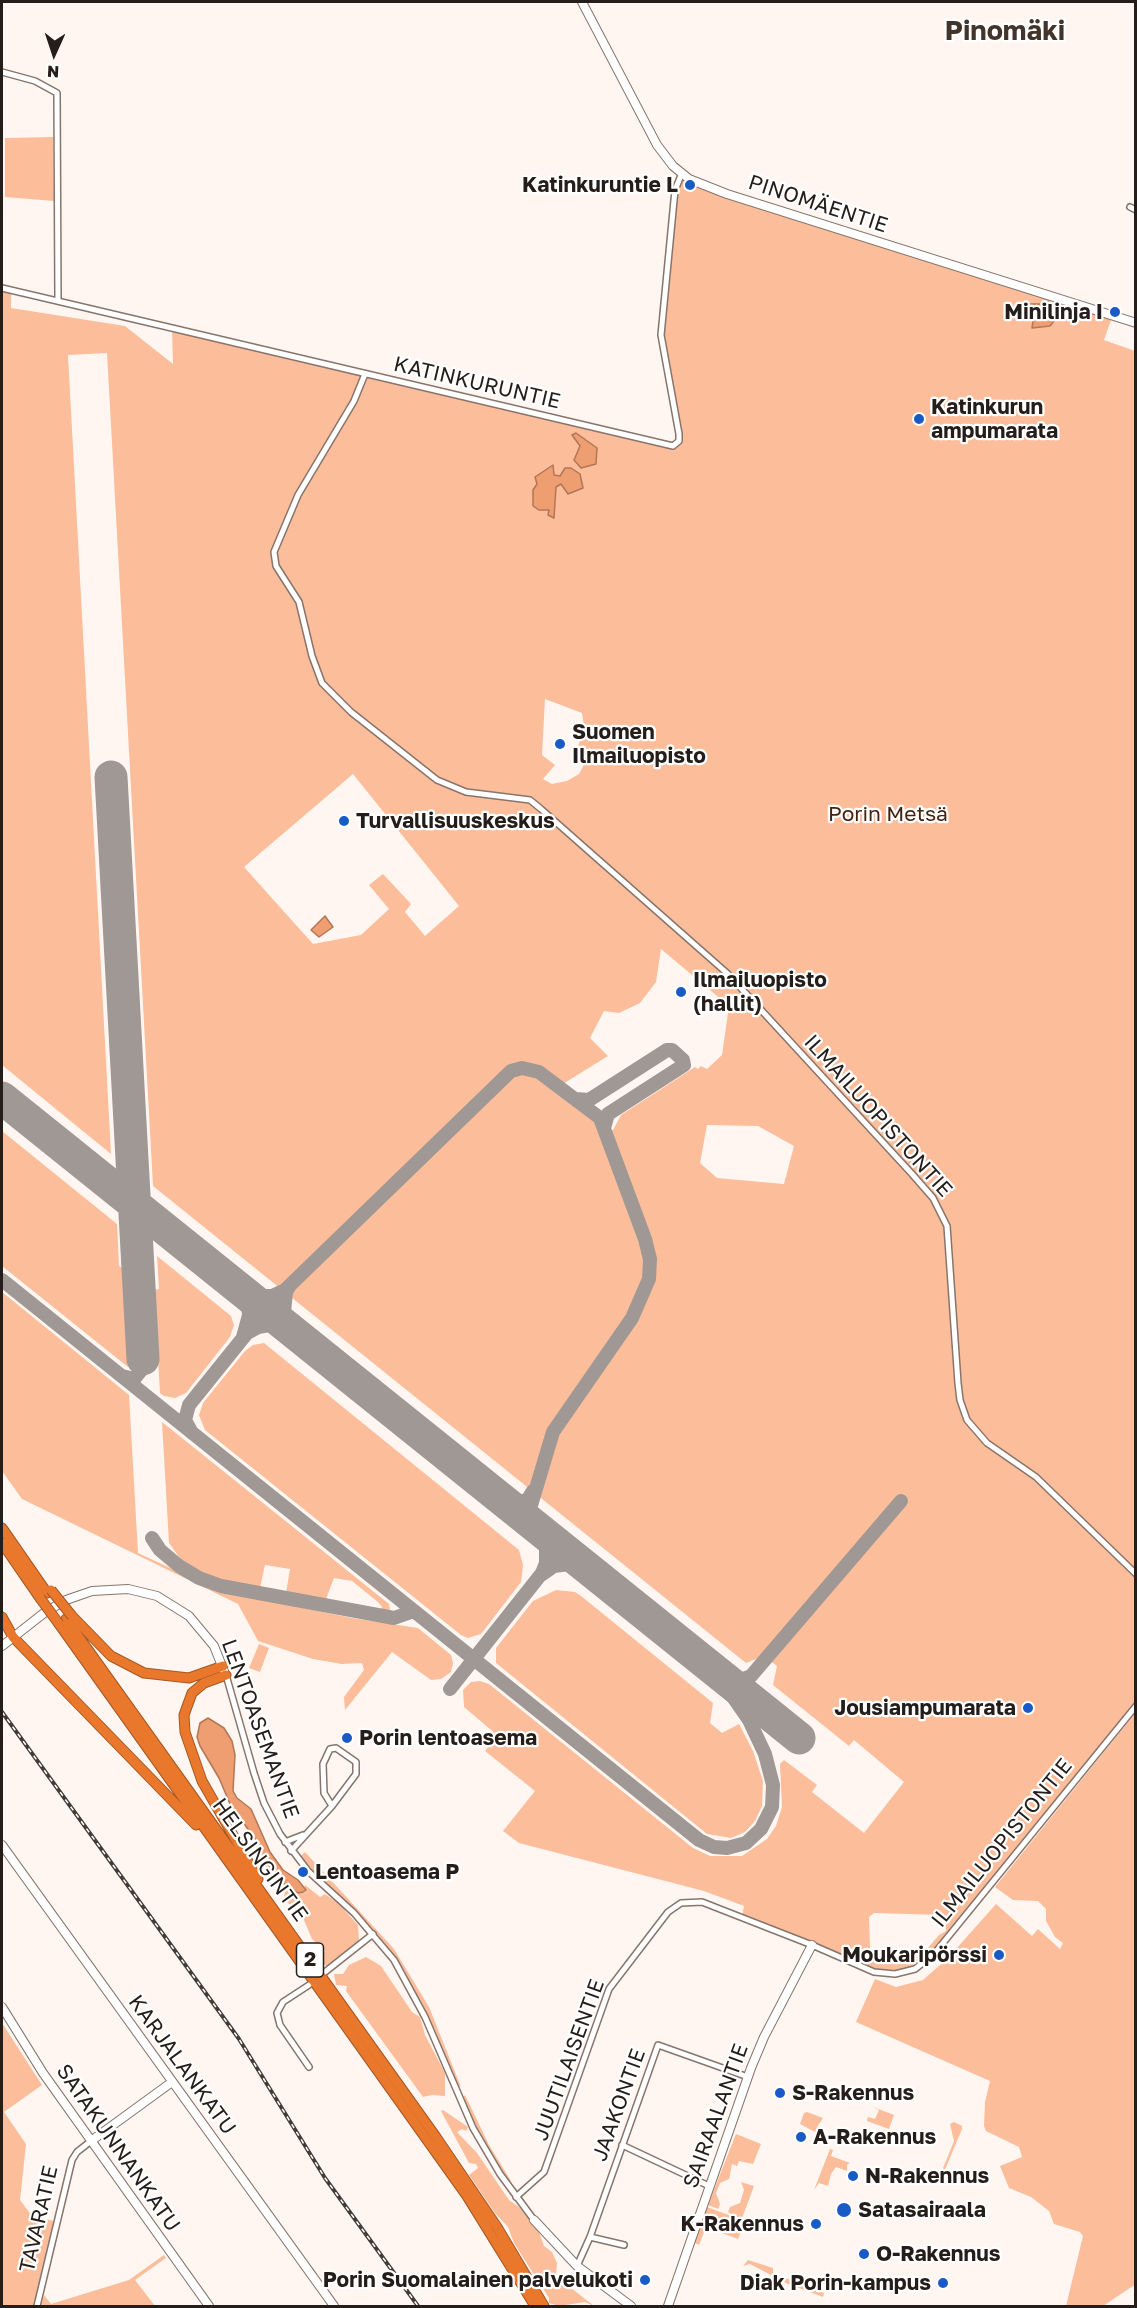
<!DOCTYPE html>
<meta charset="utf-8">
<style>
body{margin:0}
#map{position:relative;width:1137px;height:2308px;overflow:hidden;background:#fff6f2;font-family:"Golos Text",sans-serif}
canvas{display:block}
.frame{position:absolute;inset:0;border:3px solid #241d19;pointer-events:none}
.north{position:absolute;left:24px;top:24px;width:60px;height:60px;-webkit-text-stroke:4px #fff;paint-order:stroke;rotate:183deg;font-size:16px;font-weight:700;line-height:24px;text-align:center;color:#241d19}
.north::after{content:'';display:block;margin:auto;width:21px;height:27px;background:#241d19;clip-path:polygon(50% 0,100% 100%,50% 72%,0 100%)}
</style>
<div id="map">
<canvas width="1137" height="2308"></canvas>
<div class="frame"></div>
<div class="north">N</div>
</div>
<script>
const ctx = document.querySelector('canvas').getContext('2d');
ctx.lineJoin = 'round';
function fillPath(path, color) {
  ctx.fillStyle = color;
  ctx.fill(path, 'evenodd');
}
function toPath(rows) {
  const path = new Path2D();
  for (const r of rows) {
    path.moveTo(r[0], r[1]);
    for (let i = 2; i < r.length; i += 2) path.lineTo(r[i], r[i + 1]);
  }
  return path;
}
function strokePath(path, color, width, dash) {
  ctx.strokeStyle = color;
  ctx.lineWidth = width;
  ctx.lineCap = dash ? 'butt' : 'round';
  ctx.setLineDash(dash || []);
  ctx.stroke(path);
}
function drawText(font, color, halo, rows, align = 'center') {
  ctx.font = font + ' "Golos Text",sans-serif';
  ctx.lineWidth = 4.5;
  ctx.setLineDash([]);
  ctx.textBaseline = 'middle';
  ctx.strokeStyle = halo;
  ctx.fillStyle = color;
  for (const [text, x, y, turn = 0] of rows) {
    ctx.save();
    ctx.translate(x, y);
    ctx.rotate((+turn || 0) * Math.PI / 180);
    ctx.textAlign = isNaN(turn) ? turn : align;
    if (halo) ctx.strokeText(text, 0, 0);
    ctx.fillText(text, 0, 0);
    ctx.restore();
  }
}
fillPath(toPath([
 [53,137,54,201,5,197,5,138],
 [682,173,689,179,1111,320,1104,340,1135,351,1136,2284,1103,2306,1066,2306,1083,2236,1080,2232,1054,2224,1049,2211,1031,2197,1009,2188,1000,2166,1022,2157,1019,2147,986,2131,984,2126,985,2102,990,2081,856,2022,875,1979,896,1987,923,1980,948,1958,996,1904,1032,1936,1038,1929,1060,1949,1063,1943,1055,1937,1046,1921,1046,1909,1038,1901,1013,1900,995,1887,1133,1716,1130,1713,933,1955,915,1969,885,1974,742,1917,744,1906,704,1891,519,1843,503,1831,535,1791,485,1751,497,1735,464,1707,463,1690,471,1682,480,1681,489,1684,693,1848,710,1856,742,1856,767,1839,776,1826,782,1807,780,1764,784,1760,817,1785,812,1792,864,1833,904,1782,854,1740,849,1746,773,1685,777,1666,764,1656,746,1663,153,1186,107,353,68,355,111,1154,2,1065,2,291,11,293,11,308,125,326,173,364,172,328,668,446,679,441,662,346,675,190],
 [545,699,582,713,584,726,578,747,590,754,579,774,567,781,552,784,543,779,555,765,542,755],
 [353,774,459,906,425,936,405,912,411,904,383,874,369,885,389,909,361,935,313,944,244,867],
 [661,949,729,1006,722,1055,707,1069,701,1066,698,1069,695,1067,621,1115,613,1130,602,1132,591,1116,557,1090,566,1082,608,1056,590,1038,604,1011,619,1013,640,1003,656,982],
 [707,1125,758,1126,794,1146,784,1184,717,1178,700,1163],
 [874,1913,944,1915,946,1931,939,1935,927,1949,910,1957,893,1961,879,1957,870,1949,869,1917],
 [2,1131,117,1224,119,1266,123,1268,128,1367,2,1266],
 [157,1256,231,1316,234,1325,230,1337,186,1393,175,1398,164,1396,160,1393,154,1290,159,1289],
 [2,1292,129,1395,138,1553,220,1591,352,1618,418,1628,451,1655,453,1663,451,1672,441,1679,431,1680,392,1652,345,1710,344,1697,364,1670,362,1663,342,1664,313,1659,258,1641,238,1604,22,1499,2,1471],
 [264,1343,519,1550,523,1565,521,1582,481,1634,468,1638,461,1635,205,1430,199,1415,203,1403,245,1351,253,1345],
 [162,1422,389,1604,390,1610,380,1612,382,1607,378,1602,352,1581,334,1578,326,1599,286,1593,290,1569,265,1565,260,1588,210,1577,182,1561,169,1543],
 [556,1590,575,1592,581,1596,713,1703,710,1723,722,1733,739,1724,753,1751,763,1781,762,1806,755,1821,745,1832,731,1838,707,1834,496,1663,496,1648,533,1601],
 [259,1644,269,1648,260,1672,249,1668],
 [305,1852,394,1949,429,2007,461,2087,457,2084,423,2005,398,1963,376,1933,317,1875,301,1856],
 [285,1884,298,1893,303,1892,305,1885,320,1897,325,1894,339,1904,358,1925,359,1940,354,1947,328,1966,320,1964,319,1959,325,1951,312,1939,301,1913,284,1900],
 [366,1957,381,1966,412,2012,420,2017,425,2035,445,2073,445,2096,432,2095,423,2097,346,1991,347,1986,336,1985,334,1974,343,1974,349,1965],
 [2,2023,42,2085,4,2112,26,2144,20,2200,32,2216,54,2221,34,2306,2,2306],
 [465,2095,489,2145,511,2181,508,2181,485,2145,463,2098],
 [873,2107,894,2115,889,2129,867,2121,868,2117,875,2119,879,2110],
 [443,2110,468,2127,466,2131,462,2129,457,2132,477,2153,509,2200,519,2207,539,2232,544,2246,552,2252,557,2263,556,2276,594,2306,585,2302,559,2306,549,2303,549,2298,514,2243,508,2227,495,2213,469,2175,478,2168,476,2164,469,2163,441,2111],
 [807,2112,823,2118,817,2127,821,2129,819,2134,800,2124,804,2113],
 [954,2122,962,2126,962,2129,939,2184,934,2182,938,2173,941,2173,954,2141,950,2124],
 [736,2134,761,2144,753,2164,739,2161,737,2166,732,2164,729,2179,720,2183,716,2193,720,2204,718,2209,708,2205],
 [830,2149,833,2150,831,2156,850,2163,847,2165,847,2171,836,2167,831,2174,828,2186,819,2183,814,2190],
 [741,2182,754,2186,741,2221,728,2212,730,2207,740,2203,744,2190],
 [707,2207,734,2217,741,2231,738,2239,706,2227,699,2245,695,2243],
 [164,2255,166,2258,135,2280,155,2306,41,2306,44,2295,51,2304,129,2280],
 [748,2260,773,2268,773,2273,824,2293,823,2297,788,2284,750,2264,743,2266]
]), '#fcbd9a');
const water = toPath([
 [1048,302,1056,305,1060,313,1050,326,1032,328,1033,321,1026,316,1022,304,1040,304,1047,307,1049,306,1048,302],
 [576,433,597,448,596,464,581,468,574,460,580,446,572,435,576,433],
 [553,465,554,475,560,476,565,468,571,468,580,474,583,488,568,494,561,484,556,487,554,518,548,515,549,510,539,510,533,506,533,490,537,484,535,477,553,465],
 [325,916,333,927,319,937,311,930,325,916],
 [208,1718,224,1728,232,1741,235,1755,233,1791,237,1798,251,1809,270,1852,283,1870,298,1880,306,1890,303,1892,298,1893,285,1884,275,1882,267,1874,261,1861,260,1846,230,1804,219,1778,200,1746,197,1737,200,1723,208,1718]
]);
fillPath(water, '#ee9e71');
strokePath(water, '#b17757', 1.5);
strokePath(toPath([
 [576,1099,589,1100,667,1050,672,1050,683,1060,684,1065,608,1114,604,1128],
 [2,1103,23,1115],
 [2,1280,699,1840,714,1847,727,1848,746,1843,761,1829,772,1807,773,1785,765,1754,749,1720,715,1671],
 [290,1285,286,1292,284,1312,288,1325,295,1334],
 [238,1288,258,1296,272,1296,285,1290,511,1071,522,1068,539,1072,600,1118,645,1239,650,1259,649,1279,632,1318,553,1432,529,1512,530,1520,546,1547,546,1563,542,1573,450,1689],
 [238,1289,248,1304,249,1315,243,1337],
 [122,1376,134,1379,143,1368],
 [191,1431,185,1420,189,1405,247,1333,258,1327,269,1325,285,1328,297,1335],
 [500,1499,520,1503,528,1499,533,1491],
 [152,1538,160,1550,179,1566,199,1578,221,1586,394,1618,414,1611],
 [541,1575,554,1566,569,1564,583,1567,593,1574],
 [722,1677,738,1681,751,1676,901,1501]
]), '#a09894', 14);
strokePath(toPath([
 [111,777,143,1359],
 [2,1098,799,1738]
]), '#a09894', 33);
const street = toPath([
 [2,72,35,81,57,93,58,301],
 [1130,207,1136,210],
 [2,288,673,446,679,441,679,434,661,335,675,190,682,173],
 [365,374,354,401,298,495,274,552,276,566,299,602,312,656,322,683,351,712,437,780,466,792,530,800,541,809,728,974,912,1174,933,1198,947,1226,958,1383,960,1400,967,1420,987,1443,1036,1477,1136,1574],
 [226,1675,254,1773,264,1803,280,1834,308,1871,354,1913,394,1960,425,2017,473,2128,500,2174,534,2220],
 [285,1842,303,1835],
 [291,1851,332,1806,356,1774,356,1762,336,1748,330,1749,323,1764,324,1793,332,1806],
 [325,1972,373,1934],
 [309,2067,280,2025,277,2013,283,2002,309,1985],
 [622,2145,709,2186],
 [516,2197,544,2172,609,1989,668,1912,681,1903,702,1902,812,1945,874,1972,895,1974,915,1969,934,1954,1136,1706],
 [590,2237,624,2245],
 [577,2266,590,2237,658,2045,748,2077],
 [37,2306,72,2160,77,2152,91,2141]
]);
const secondary = toPath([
 [582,2,657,145,673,166,689,179,727,194,1136,323],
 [2,1646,44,1613,66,1600,92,1591,128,1589,157,1596,189,1616,214,1646,224,1671],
 [2,1845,334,2306],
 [2,2007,43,2073,209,2306],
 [91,2141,172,2082],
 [534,2220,577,2266,631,2306],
 [668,2306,751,2068,764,2037,812,1945]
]);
const highway = toPath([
 [2,1528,47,1593],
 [2,1543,40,1598],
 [72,1616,111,1656,144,1673,189,1678,223,1666],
 [2,1617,13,1637,196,1825],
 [66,1619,436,2137,497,2227,544,2306],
 [59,1624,467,2196,535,2306],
 [226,1675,204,1683,192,1693,184,1715,185,1732,202,1781,258,1879]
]);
strokePath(street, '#87756c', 8);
strokePath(secondary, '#87756c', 10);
strokePath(highway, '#a45825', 11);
strokePath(street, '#fff', 5);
strokePath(secondary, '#fff', 8);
strokePath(highway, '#e9782c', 9);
const rail = toPath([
 [2,1712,239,2039,325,2178,418,2306]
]);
strokePath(rail, '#423b37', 4);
strokePath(rail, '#fff', 1.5, [4.5]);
const highwayBridge = toPath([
 [51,1590,72,1616],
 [40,1598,59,1624]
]);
strokePath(highwayBridge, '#a45825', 11, []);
strokePath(highwayBridge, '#e9782c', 9);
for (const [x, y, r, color] of [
 [690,185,6,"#195ac6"],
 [1115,312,6,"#195ac6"],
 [919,419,6,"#195ac6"],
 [560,744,6,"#195ac6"],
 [344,821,6,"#195ac6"],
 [681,992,6,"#195ac6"],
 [1028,1708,6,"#195ac6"],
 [347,1738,6,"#195ac6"],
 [303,1872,6,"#195ac6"],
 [999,1955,6,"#195ac6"],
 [780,2093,6,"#195ac6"],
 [801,2137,6,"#195ac6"],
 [853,2176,6,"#195ac6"],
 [844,2210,8,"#195ac6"],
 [816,2224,6,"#195ac6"],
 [864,2254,6,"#195ac6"],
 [645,2280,6,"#195ac6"],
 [943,2283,6,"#195ac6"]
]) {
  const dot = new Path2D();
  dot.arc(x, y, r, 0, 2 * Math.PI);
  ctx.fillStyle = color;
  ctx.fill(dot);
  strokePath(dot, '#fff', 2);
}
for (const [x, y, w] of [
 [310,1960,27]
]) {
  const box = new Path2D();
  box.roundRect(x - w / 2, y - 17, w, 34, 4.5);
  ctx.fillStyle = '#fff';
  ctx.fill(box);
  strokePath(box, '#241d19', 1.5);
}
drawText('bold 20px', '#241d19', null, [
 ["2",310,1960]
]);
drawText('bold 21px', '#241d19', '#fff', [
 ["Katinkuruntie L",678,185,"right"],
 ["Minilinja I",1103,312,"right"],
 ["Katinkurun",931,407],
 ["ampumarata",931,431],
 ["Suomen",572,732],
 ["Ilmailuopisto",572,756],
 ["Turvallisuuskeskus",356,821],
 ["Ilmailuopisto",693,980],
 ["(hallit)",693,1004],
 ["Jousiampumarata",1016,1708,"right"],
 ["Porin lentoasema",359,1738],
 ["Lentoasema P",315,1872],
 ["Moukaripörssi",987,1955,"right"],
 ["S-Rakennus",792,2093],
 ["A-Rakennus",813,2137],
 ["N-Rakennus",865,2176],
 ["Satasairaala",858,2210],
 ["K-Rakennus",804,2224,"right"],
 ["O-Rakennus",876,2254],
 ["Porin Suomalainen palvelukoti",633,2280,"right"],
 ["Diak Porin-kampus",931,2283,"right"]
], 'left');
drawText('21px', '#241d19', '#fff', [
 ["PINOMÄENTIE",818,204,18],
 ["KATINKURUNTIE",477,383,13],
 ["ILMAILUOPISTONTIE",878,1116,48],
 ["LENTOASEMANTIE",260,1729,70],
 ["ILMAILUOPISTONTIE",1002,1843,-51],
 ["HELSINGINTIE",260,1860,54],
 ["JUUTILAISENTIE",569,2060,-70],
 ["KARJALANKATU",182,2065,54],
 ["JAAKONTIE",619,2105,-70],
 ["SAIRAALANTIE",716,2116,-70],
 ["SATAKUNNANKATU",118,2148,55],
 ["TAVARATIE",39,2219,-77]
]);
drawText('21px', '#442411', '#fff', [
 ["Porin Metsä",888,814]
]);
drawText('bold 27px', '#43342b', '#fff', [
 ["Pinomäki",1005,31]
]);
</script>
